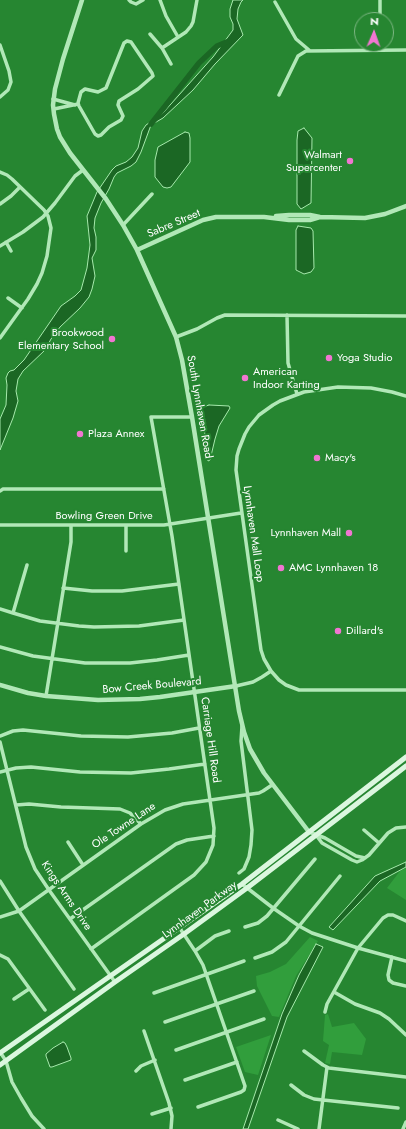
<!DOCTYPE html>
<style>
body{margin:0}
#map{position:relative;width:406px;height:1129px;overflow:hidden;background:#268631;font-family:Jost,sans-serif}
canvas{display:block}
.north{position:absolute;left:354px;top:12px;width:40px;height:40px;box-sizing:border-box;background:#268631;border:1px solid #7db683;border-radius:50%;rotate:2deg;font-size:11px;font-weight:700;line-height:16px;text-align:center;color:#fff}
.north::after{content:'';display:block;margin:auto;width:14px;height:18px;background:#f176d1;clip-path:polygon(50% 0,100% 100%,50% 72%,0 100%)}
</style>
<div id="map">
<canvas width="406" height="1129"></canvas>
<div class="north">N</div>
</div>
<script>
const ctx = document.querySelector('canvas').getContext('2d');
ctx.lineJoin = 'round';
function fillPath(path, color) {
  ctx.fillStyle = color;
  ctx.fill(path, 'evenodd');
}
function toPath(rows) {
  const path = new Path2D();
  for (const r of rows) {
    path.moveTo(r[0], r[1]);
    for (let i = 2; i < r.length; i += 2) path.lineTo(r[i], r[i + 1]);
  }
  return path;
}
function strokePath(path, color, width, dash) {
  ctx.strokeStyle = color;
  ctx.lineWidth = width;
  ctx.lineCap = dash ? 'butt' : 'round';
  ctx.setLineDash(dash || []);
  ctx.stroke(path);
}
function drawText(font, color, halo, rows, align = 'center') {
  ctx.font = font + ' Jost,sans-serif';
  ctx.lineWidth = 4;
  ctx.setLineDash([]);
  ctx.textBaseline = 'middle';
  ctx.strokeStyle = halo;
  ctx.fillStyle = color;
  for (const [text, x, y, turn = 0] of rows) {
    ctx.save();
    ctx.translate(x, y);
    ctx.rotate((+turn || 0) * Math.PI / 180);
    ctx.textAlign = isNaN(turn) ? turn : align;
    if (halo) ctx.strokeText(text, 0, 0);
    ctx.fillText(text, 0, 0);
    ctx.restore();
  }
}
fillPath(toPath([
 [406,868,406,900,387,888,400,871],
 [310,937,318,941,296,976,279,1017,272,1016,257,986,256,976,270,972,286,964],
 [328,1014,332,1027,354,1023,366,1039,362,1055,332,1052,330,1064,325,1063,329,1045,323,1041,325,1015],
 [271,1035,258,1075,245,1072,236,1047]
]), '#319e3c');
const water = toPath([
 [233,0,243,0,241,2,238,9,237,19,243,35,215,64,193,90,163,118,151,125,141,152,136,162,131,166,117,173,114,177,109,189,101,203,95,218,94,228,96,237,96,250,92,258,95,276,92,289,89,297,80,308,60,327,51,339,45,350,23,371,18,379,16,391,18,401,13,418,0,450,0,419,6,405,7,385,6,378,8,373,10,371,14,370,24,360,61,306,75,296,81,290,87,268,90,245,87,216,97,192,112,170,116,166,126,162,132,157,138,148,142,131,146,125,162,114,213,57,233,30,233,24,230,17,230,9,233,0],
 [304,128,312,138,311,203,301,209,297,204,297,140,298,131,304,128],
 [185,132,189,133,190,138,190,162,171,187,167,188,163,187,155,177,155,160,158,147,185,132],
 [298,226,311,228,313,231,314,268,311,272,304,274,296,270,296,230,298,226],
 [209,405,229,406,230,408,219,426,215,439,210,460,208,461,202,410,203,407,209,405],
 [406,862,406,867,380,881,333,930,329,927,375,876,406,862],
 [316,944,323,947,287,1017,248,1129,243,1129,282,1014,299,975,316,944],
 [63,1042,65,1043,67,1047,71,1058,71,1060,52,1067,50,1067,46,1056,46,1054,53,1048,63,1042]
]);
fillPath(water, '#1b6724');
strokePath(water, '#a6e9ac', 1);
strokePath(toPath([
 [151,124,199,63,217,46,229,41]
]), '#1b6724', 5.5);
strokePath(toPath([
 [129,0,131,2,136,4,143,0],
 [160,0,166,16,178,37],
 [380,0,380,20],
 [275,2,296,39,309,50],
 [150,34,162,48,171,64],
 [127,41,131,42,152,73,153,76,138,89,119,101,118,105,123,116,121,120,109,127,101,135,98,136,95,134,79,106,78,103,81,92,85,89,98,92,106,88,124,43,127,41],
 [0,45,9,71,11,82,8,90,0,97],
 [162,48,186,32,191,26,193,22,197,0],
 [279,95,298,56,306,51,406,50],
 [53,99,75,105],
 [54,109,78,104],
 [0,172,7,175,12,179,44,210,48,216,51,228,47,256,42,273,37,284,28,299,0,338],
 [0,204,11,196,20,187],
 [123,225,152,194],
 [6,242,11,251],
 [0,246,23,232,43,217,55,203,75,176,83,170],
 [8,298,22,308],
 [287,315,288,363,297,394],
 [176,337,197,329,217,318,225,315,406,316],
 [406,396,392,392,371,388,338,387,304,392,280,401,273,405,259,415,249,427,245,434,239,449,237,456,236,470,261,650,264,659,271,671,279,680,286,685,299,690,406,690],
 [0,491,3,489,164,489],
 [0,525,164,525,241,513],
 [126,551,126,525],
 [63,588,92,591,122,591,179,584],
 [0,609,13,613,40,621,79,626,94,627,139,626,184,620],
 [13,613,27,565],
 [0,647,33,656,85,663,130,663,157,660,189,655],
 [236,686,253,682,262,677,271,671],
 [46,696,71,542,71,525],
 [0,736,13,731,23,730,81,736,128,737,172,733,199,728],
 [0,742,26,847,35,869,49,890,115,982],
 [0,772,16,768,31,767,80,772,131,773,169,769,205,764],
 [16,805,29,804,61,807,120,809,130,813,141,824],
 [364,830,379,843],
 [309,832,325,838,356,856,365,858],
 [316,835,322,843,352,860,357,862,362,860,369,855,388,833,396,828,406,827],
 [68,842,83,865],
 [239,873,244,869,249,857,251,845,252,830,241,741,242,726],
 [0,881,19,911,74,989],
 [242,884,273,908,299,926,312,933,358,948,406,961],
 [0,917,19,911,141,824,165,810,183,804,259,793,263,791,272,785],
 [70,919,176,844,187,840,214,836],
 [179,927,195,951,203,965,245,1086,244,1090,241,1092,198,1107],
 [245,927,258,923,267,916,315,859],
 [91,949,194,875,206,862,213,845,214,828,172,536,151,417,192,417],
 [195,951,215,936,229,931],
 [0,955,8,959,45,1010],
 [392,957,388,975,389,980,393,983,406,986],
 [255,958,272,952,286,942,340,876],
 [334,992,355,1004,380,1013,389,1019,406,1035],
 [154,993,244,961],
 [14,999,29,989],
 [325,1012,327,1004,358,948,383,918,388,915,393,915,406,921],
 [165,1022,254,991],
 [144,1031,169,1103,172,1116,171,1129],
 [176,1050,264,1019],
 [304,1051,323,1065,329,1068,406,1077],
 [0,1052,6,1061,12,1082,21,1098,32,1116,44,1129],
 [136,1071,141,1066,155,1060],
 [185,1080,237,1062],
 [291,1085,304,1095,314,1099,398,1108],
 [152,1114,171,1108],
 [278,1120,298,1129],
 [319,1129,327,1067],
 [403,1129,406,1122]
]), '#b1e8b7', 3.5);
strokePath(toPath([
 [82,0,63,59,55,89,53,105,54,114,57,129,60,137,70,153,106,199,123,225,137,250,176,337,182,360,192,417,239,711,244,732,250,749,264,773,309,832],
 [276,216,289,215,310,215,320,217,365,218,385,214,406,206],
 [137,250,203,220,216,217,264,217,289,220,310,220,320,217],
 [0,685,28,693,46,696,98,700,140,699,160,697,236,686]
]), '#b1e8b7', 4.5);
strokePath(toPath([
 [0,1053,242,884,406,757],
 [0,1065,115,982,184,934,247,888,406,766]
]), '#dbf7df', 5);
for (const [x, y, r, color] of [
 [350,161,4,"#f176d1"],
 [112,339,4,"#f176d1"],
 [329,358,4,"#f176d1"],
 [245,378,4,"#f176d1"],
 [80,434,4,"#f176d1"],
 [317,458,4,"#f176d1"],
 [349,533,4,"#f176d1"],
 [281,568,4,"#f176d1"],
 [338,631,4,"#f176d1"]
]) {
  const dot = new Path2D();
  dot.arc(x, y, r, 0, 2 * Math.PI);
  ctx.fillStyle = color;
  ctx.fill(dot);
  strokePath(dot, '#268631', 1.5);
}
drawText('11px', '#fff', '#268631', [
 ["Walmart",342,155,"right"],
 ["Supercenter",342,168,"right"],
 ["Brookwood",104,333,"right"],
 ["Elementary School",104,346,"right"],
 ["Yoga Studio",337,358],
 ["American",253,372],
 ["Indoor Karting",253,385],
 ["Plaza Annex",88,434],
 ["Macy's",325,458],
 ["Lynnhaven Mall",341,533,"right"],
 ["AMC Lynnhaven 18",289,568],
 ["Dillard's",346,631]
], 'left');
drawText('11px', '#fff', '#268631', [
 ["Sabre Street",174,224,-23],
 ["South Lynnhaven Road",199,407,80],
 ["Bowling Green Drive",104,516],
 ["Lynnhaven Mall Loop",253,534,82],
 ["Bow Creek Boulevard",152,686,-5],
 ["Carriage Hill Road",210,740,82],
 ["Ole Towne Lane",124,826,-34],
 ["Kings Arms Drive",66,896,56],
 ["Lynnhaven Parkway",200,910,-36]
]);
</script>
